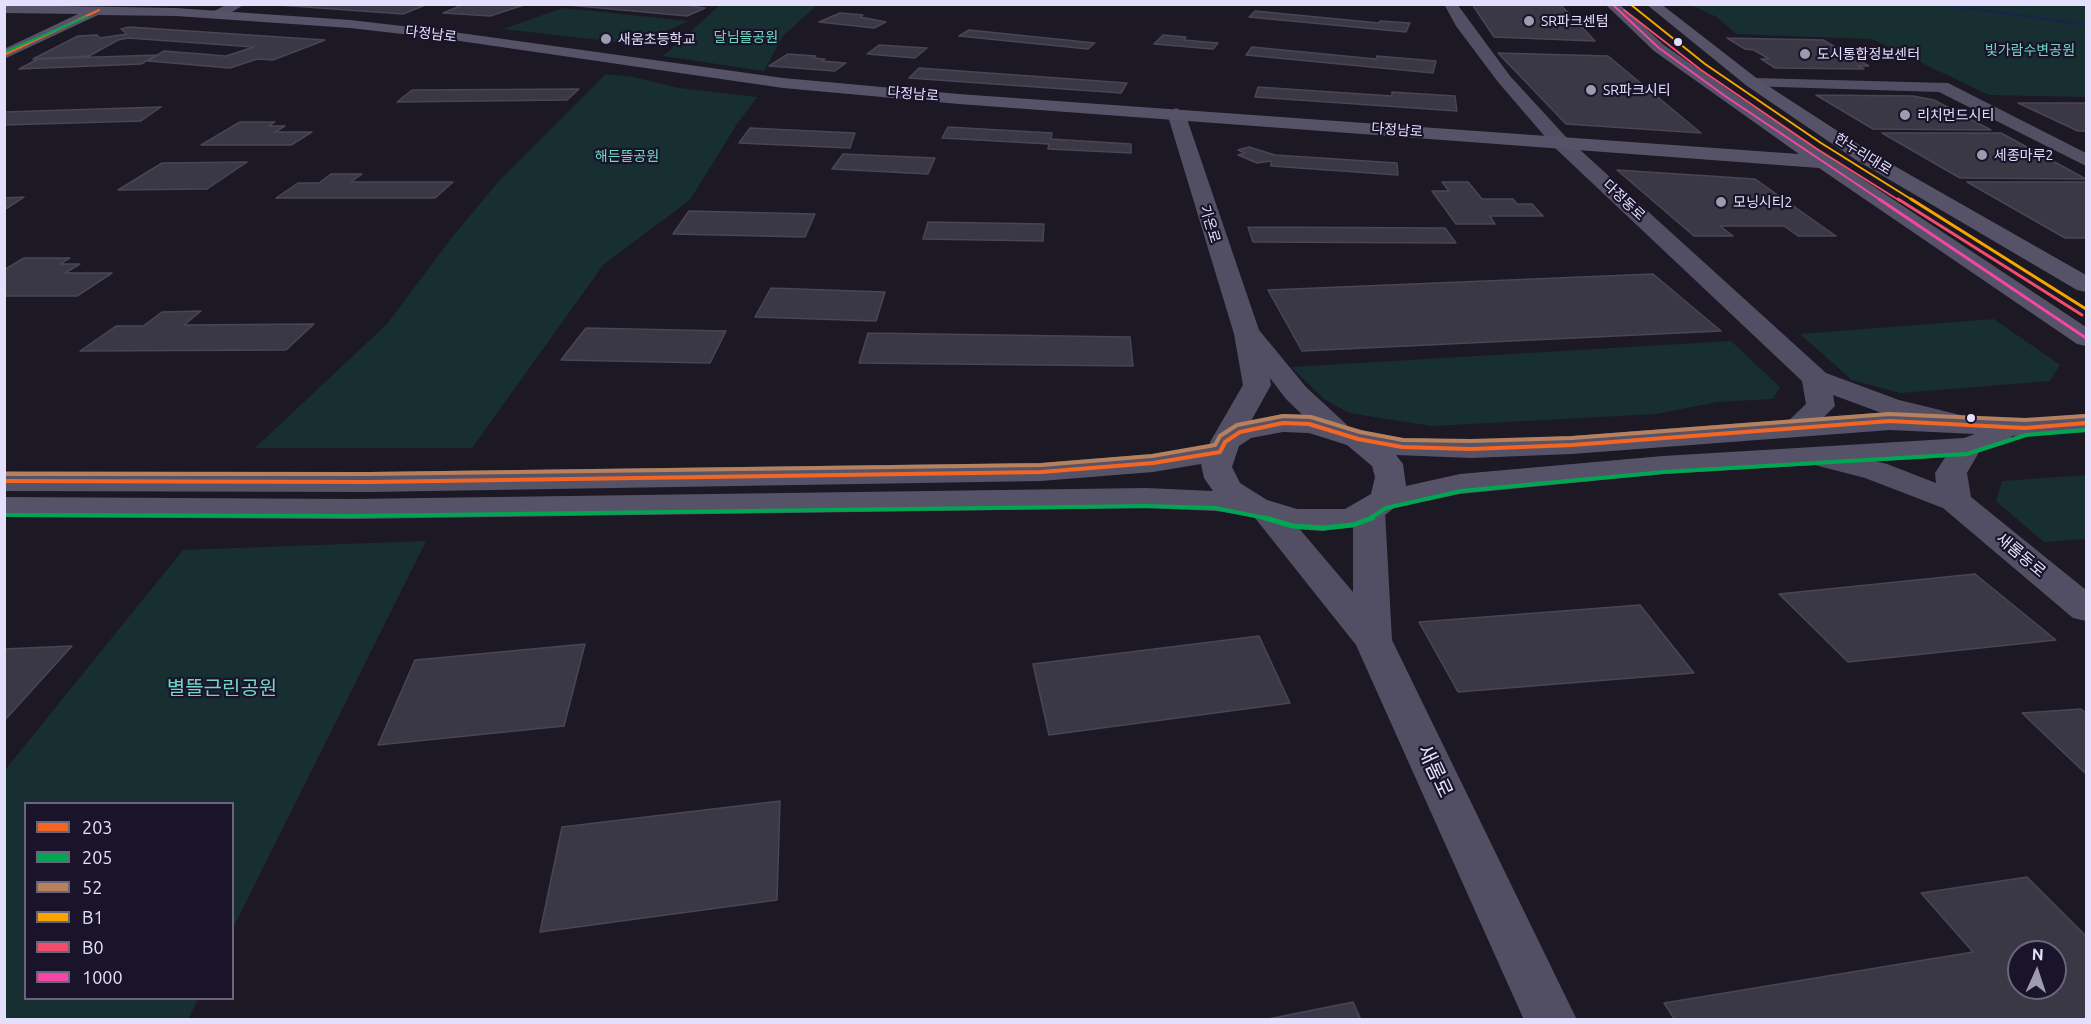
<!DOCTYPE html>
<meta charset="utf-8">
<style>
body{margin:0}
#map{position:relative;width:2091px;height:1024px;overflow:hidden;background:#1c1924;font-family:Ubuntu,sans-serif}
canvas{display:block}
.frame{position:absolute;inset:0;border:6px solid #e4dffc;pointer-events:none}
.legend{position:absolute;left:24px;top:802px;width:210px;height:198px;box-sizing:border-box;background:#191429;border:2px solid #6a657d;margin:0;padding:8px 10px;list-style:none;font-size:18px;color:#e4dffc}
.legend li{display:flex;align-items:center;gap:12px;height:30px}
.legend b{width:30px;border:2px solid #6a657d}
.north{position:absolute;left:2007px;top:940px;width:60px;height:60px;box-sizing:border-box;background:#191429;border:2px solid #6a657d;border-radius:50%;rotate:3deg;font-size:16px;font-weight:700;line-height:24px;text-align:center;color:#e4dffc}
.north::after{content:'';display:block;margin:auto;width:21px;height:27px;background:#9e9ab0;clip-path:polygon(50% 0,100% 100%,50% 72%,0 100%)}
</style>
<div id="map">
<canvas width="2091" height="1024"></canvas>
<div class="frame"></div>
<ul class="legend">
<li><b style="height:8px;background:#f26522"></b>203</li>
<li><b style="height:8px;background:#00a651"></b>205</li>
<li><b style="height:8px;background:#b6815c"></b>52</li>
<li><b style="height:8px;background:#f7a600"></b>B1</li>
<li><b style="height:8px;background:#f44d6c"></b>B0</li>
<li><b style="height:8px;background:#f346a5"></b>1000</li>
</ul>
<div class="north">N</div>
</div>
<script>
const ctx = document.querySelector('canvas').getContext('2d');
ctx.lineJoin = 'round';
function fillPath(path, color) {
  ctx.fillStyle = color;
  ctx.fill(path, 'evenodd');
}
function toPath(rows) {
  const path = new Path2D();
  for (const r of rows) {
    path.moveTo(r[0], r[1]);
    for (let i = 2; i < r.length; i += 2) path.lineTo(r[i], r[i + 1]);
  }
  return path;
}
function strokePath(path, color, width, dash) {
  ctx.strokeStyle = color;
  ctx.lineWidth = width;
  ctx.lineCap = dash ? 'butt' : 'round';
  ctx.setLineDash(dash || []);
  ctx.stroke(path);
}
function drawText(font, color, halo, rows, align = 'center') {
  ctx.font = font + ' Ubuntu,"Noto Sans KR",sans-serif';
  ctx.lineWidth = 4.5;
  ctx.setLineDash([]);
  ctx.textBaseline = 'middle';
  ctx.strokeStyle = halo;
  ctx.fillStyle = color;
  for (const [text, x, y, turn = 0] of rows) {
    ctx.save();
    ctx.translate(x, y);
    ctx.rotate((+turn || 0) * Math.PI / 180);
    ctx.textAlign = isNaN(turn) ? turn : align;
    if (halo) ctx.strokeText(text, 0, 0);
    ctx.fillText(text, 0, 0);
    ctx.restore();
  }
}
fillPath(toPath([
 [720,5,720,4,817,5,783,36,764,71,663,56],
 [1690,5,2086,5,2086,97,1989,95,1872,39,1736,34,1717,17],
 [563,8,689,21,635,44,503,29],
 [606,74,633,77,679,88,757,97,737,124,690,200,604,264,472,448,255,448,387,324,453,236,499,181],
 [1994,319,2060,365,2050,381,1900,393,1852,380,1800,334],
 [1731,341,1780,387,1773,399,1717,402,1656,414,1432,426,1349,413,1324,399,1291,367],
 [2086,475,2086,539,2044,542,1996,501,2002,481],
 [426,541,233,928,232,804,26,804,26,998,198,999,188,1019,5,1019,5,770,183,550]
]), '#182f31');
fillPath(toPath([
 [1945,4,2086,23,2086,26,1929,4,1945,4]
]), '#162548');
const building = toPath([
 [264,4,428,4,403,14,264,4],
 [465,4,527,4,490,16,443,13,465,4],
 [675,4,705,8,687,16,568,5,675,4],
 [1472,4,1560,4,1595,41,1494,37,1472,4],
 [1255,11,1379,23,1380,21,1410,23,1406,32,1249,17,1255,11],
 [840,13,863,15,860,17,886,22,874,28,819,22,840,13],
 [129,27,325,40,273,60,257,59,230,68,148,61,164,51,226,56,254,47,128,38,118,40,89,56,33,59,78,36,97,35,100,38,127,34,121,29,129,27],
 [969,30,1095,43,1088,49,959,36,969,30],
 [1163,35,1186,37,1184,40,1218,43,1213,49,1154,44,1163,35],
 [1727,38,1823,40,1869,66,1858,66,1864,69,1775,68,1761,59,1769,59,1754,50,1745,49,1727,38],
 [879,45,927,48,915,58,867,54,879,45],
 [1252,47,1376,59,1377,56,1436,61,1433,73,1246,55,1252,47],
 [1498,53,1608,56,1701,133,1566,124,1498,53],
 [788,54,816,56,813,58,825,59,821,61,846,63,835,71,769,66,788,54],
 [157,55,141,64,19,69,38,59,157,55],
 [919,68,1127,83,1121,93,909,78,919,68],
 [1258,87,1392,96,1392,92,1455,96,1457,111,1255,97,1258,87],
 [579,89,567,100,397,102,412,90,579,89],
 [1816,95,1913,96,1934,100,1991,130,1873,129,1816,95],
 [2018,103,2086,103,2086,131,2078,131,2018,103],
 [161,107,141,121,4,125,4,112,161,107],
 [240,122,275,122,269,126,285,126,275,132,312,132,291,145,201,145,240,122],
 [948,127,1052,133,1051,139,1131,144,1131,153,1048,149,1049,144,942,138,948,127],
 [750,128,855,133,850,148,739,143,750,128],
 [1882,133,2001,133,2086,179,1960,178,1882,133],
 [1249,147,1275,155,1397,163,1398,175,1271,166,1271,161,1257,163,1238,155,1245,153,1238,150,1249,147],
 [843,154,935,158,928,174,832,169,843,154],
 [247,162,207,189,118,190,162,163,247,162],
 [1617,170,1755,179,1836,236,1798,236,1784,226,1720,226,1733,236,1694,236,1617,170],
 [331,174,362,174,351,182,453,182,435,198,276,198,298,183,319,183,331,174],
 [1442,182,1468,182,1482,199,1513,199,1517,204,1532,204,1543,216,1490,216,1495,224,1456,224,1432,191,1449,191,1442,182],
 [1967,182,2086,182,2086,238,2065,238,1967,182],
 [24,197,4,210,4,198,24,197],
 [689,211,815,214,805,237,673,234,689,211],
 [928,222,1044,224,1043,241,923,239,928,222],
 [1248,227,1445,228,1456,243,1253,242,1248,227],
 [24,258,70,258,60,264,80,264,65,273,112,273,77,296,4,296,4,270,24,258],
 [1653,274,1721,331,1302,351,1268,290,1653,274],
 [771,288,885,292,876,321,755,317,771,288],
 [201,311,184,325,314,324,286,350,80,351,116,326,143,326,162,312,201,311],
 [586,328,726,331,710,363,561,360,586,328],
 [868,333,1130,337,1133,366,859,363,868,333],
 [1975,574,2056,640,1848,662,1779,594,1975,574],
 [1640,605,1694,673,1458,692,1419,622,1640,605],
 [1259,636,1290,703,1049,735,1033,664,1259,636],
 [585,644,564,726,378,745,415,660,585,644],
 [72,646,4,721,4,649,72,646],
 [2081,709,2086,713,2086,774,2022,713,2081,709],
 [780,801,777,900,540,932,562,827,780,801],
 [2027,877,2086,936,2086,1020,1675,1020,1664,1003,1973,952,1921,893,2027,877],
 [2019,952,2055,952,2055,988,2019,988,2019,952],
 [1353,1002,1361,1020,1263,1020,1353,1002]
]);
fillPath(building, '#3b3845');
strokePath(building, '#494556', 1.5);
fillPath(toPath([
 [228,4,245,4,224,17,214,17,214,11,228,4],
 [1444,4,1457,4,1510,76,1567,138,1826,373,1899,400,1973,418,1978,424,1973,430,1963,433,1879,412,1833,395,1835,406,1807,434,1796,437,1785,434,1781,428,1806,404,1802,381,1553,146,1498,82,1456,26,1444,4],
 [1753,78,1948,83,2086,153,2086,166,1939,92,1747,86,1745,83,1747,80,1753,78],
 [1176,108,1185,113,1259,330,1306,387,1346,424,1350,430,1346,436,1335,439,1324,436,1286,399,1270,378,1271,385,1236,448,1225,451,1214,448,1210,442,1243,385,1234,334,1167,113,1176,108],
 [1967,438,1978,441,1982,447,1967,473,1971,497,2086,590,2086,621,2073,618,1943,508,1865,478,1807,463,1803,456,1807,449,1818,447,1887,464,1936,483,1935,473,1952,447,1956,441,1967,438],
 [1369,501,1381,504,1385,511,1392,640,1577,1020,1524,1020,1356,645,1251,513,1256,506,1268,503,1280,506,1353,592,1353,511,1357,504,1369,501]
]), '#524f64');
fillPath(toPath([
 [1605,4,1619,4,1664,45,1731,92,2086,327,2086,346,2077,344,1819,168,959,104,783,88,446,39,350,28,176,16,98,15,4,59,4,49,78,14,4,13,4,5,176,8,350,20,446,31,783,78,959,94,1799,154,1654,51,1605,4],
 [1646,4,1661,4,1759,80,1870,152,2086,275,2086,292,2077,290,1856,160,1747,86,1646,4],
 [1890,412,2025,419,2086,414,2086,432,2012,436,2008,443,1967,456,1663,474,1460,494,1394,508,1381,518,1363,525,1323,531,1294,529,1250,516,1216,511,1146,508,352,519,4,517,4,497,352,499,1146,488,1213,491,1204,478,1201,464,1153,472,1041,481,369,492,4,491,4,471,369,472,1041,463,1153,454,1209,445,1214,436,1229,426,1283,414,1309,415,1365,431,1402,438,1471,440,1572,436,1890,412],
 [1890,430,1975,434,1964,438,1663,456,1460,474,1406,486,1403,464,1396,455,1471,458,1572,454,1890,430],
 [1283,432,1309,433,1347,445,1372,466,1375,477,1371,494,1345,509,1297,509,1267,500,1240,483,1232,467,1239,446,1251,438,1283,432]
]), '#565369');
strokePath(toPath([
 [4,55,99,10]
]), '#f26522', 2);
strokePath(toPath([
 [4,481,369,482,1041,472,1153,463,1220,452,1225,442,1240,432,1283,423,1309,424,1358,439,1402,447,1471,449,1572,445,1890,421,2025,428,2086,423]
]), '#f26522', 4);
strokePath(toPath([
 [7,51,86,17]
]), '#00a651', 2);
strokePath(toPath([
 [4,515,352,516,1146,506,1215,508,1270,519],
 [1369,519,1386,508,1461,491,1664,472,1967,454,2026,435,2086,430]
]), '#00a651', 4);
strokePath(toPath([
 [1265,518,1293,526,1323,528,1353,525,1372,518]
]), '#00a651', 5);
strokePath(toPath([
 [4,474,369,474,1041,465,1152,456,1215,445,1220,436,1237,425,1283,416,1311,417,1360,432,1403,440,1471,441,1572,438,1889,414,2025,420,2085,416]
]), '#b6815c', 4);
strokePath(toPath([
 [1630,4,1705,64,1821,143,1914,201]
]), '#f7a600', 2);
strokePath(toPath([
 [1911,199,2086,309]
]), '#f7a600', 3);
strokePath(toPath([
 [1624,10,1701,70,1817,149,1900,201]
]), '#f44d6c', 2);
strokePath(toPath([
 [1898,199,2082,315]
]), '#f44d6c', 3);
strokePath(toPath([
 [1612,4,1659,48,1725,96,1882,201]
]), '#f346a5', 2);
strokePath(toPath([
 [1879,199,2086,338]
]), '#f346a5', 3);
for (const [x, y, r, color] of [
 [1529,21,6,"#9e9ab0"],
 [606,39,6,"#9e9ab0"],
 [1678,42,5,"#e4dffc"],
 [1805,54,6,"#9e9ab0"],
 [1591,90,6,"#9e9ab0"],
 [1905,115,6,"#9e9ab0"],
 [1982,155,6,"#9e9ab0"],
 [1721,202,6,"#9e9ab0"],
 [1971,418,5,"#e4dffc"]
]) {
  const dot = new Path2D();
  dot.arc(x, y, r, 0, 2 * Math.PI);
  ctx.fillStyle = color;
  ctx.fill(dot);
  strokePath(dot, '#191429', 2);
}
drawText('14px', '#e4dffc', '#191429', [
 ["SR파크센텀",1541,21],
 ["새움초등학교",618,39],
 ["도시통합정보센터",1817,54],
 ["SR파크시티",1603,90],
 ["리치먼드시티",1917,115],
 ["세종마루2",1994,155],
 ["모닝시티2",1733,202]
], 'left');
drawText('14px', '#e4dffc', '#191429', [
 ["다정남로",431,34,7],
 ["다정남로",913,94,5],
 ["다정남로",1397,130,4],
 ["한누리대로",1863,154,32],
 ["다정동로",1624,200,43],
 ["가온로",1210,224,73]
]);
drawText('14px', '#71d6c4', '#191429', [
 ["달님뜰공원",746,37],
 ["빛가람수변공원",2030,50],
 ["해든뜰공원",627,156]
]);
drawText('16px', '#e4dffc', '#191429', [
 ["새롬동로",2021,555,40]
]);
drawText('20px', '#71d6c4', '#191429', [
 ["별뜰근린공원",222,688]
]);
drawText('20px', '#e4dffc', '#191429', [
 ["새롬로",1435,771,65]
]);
</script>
